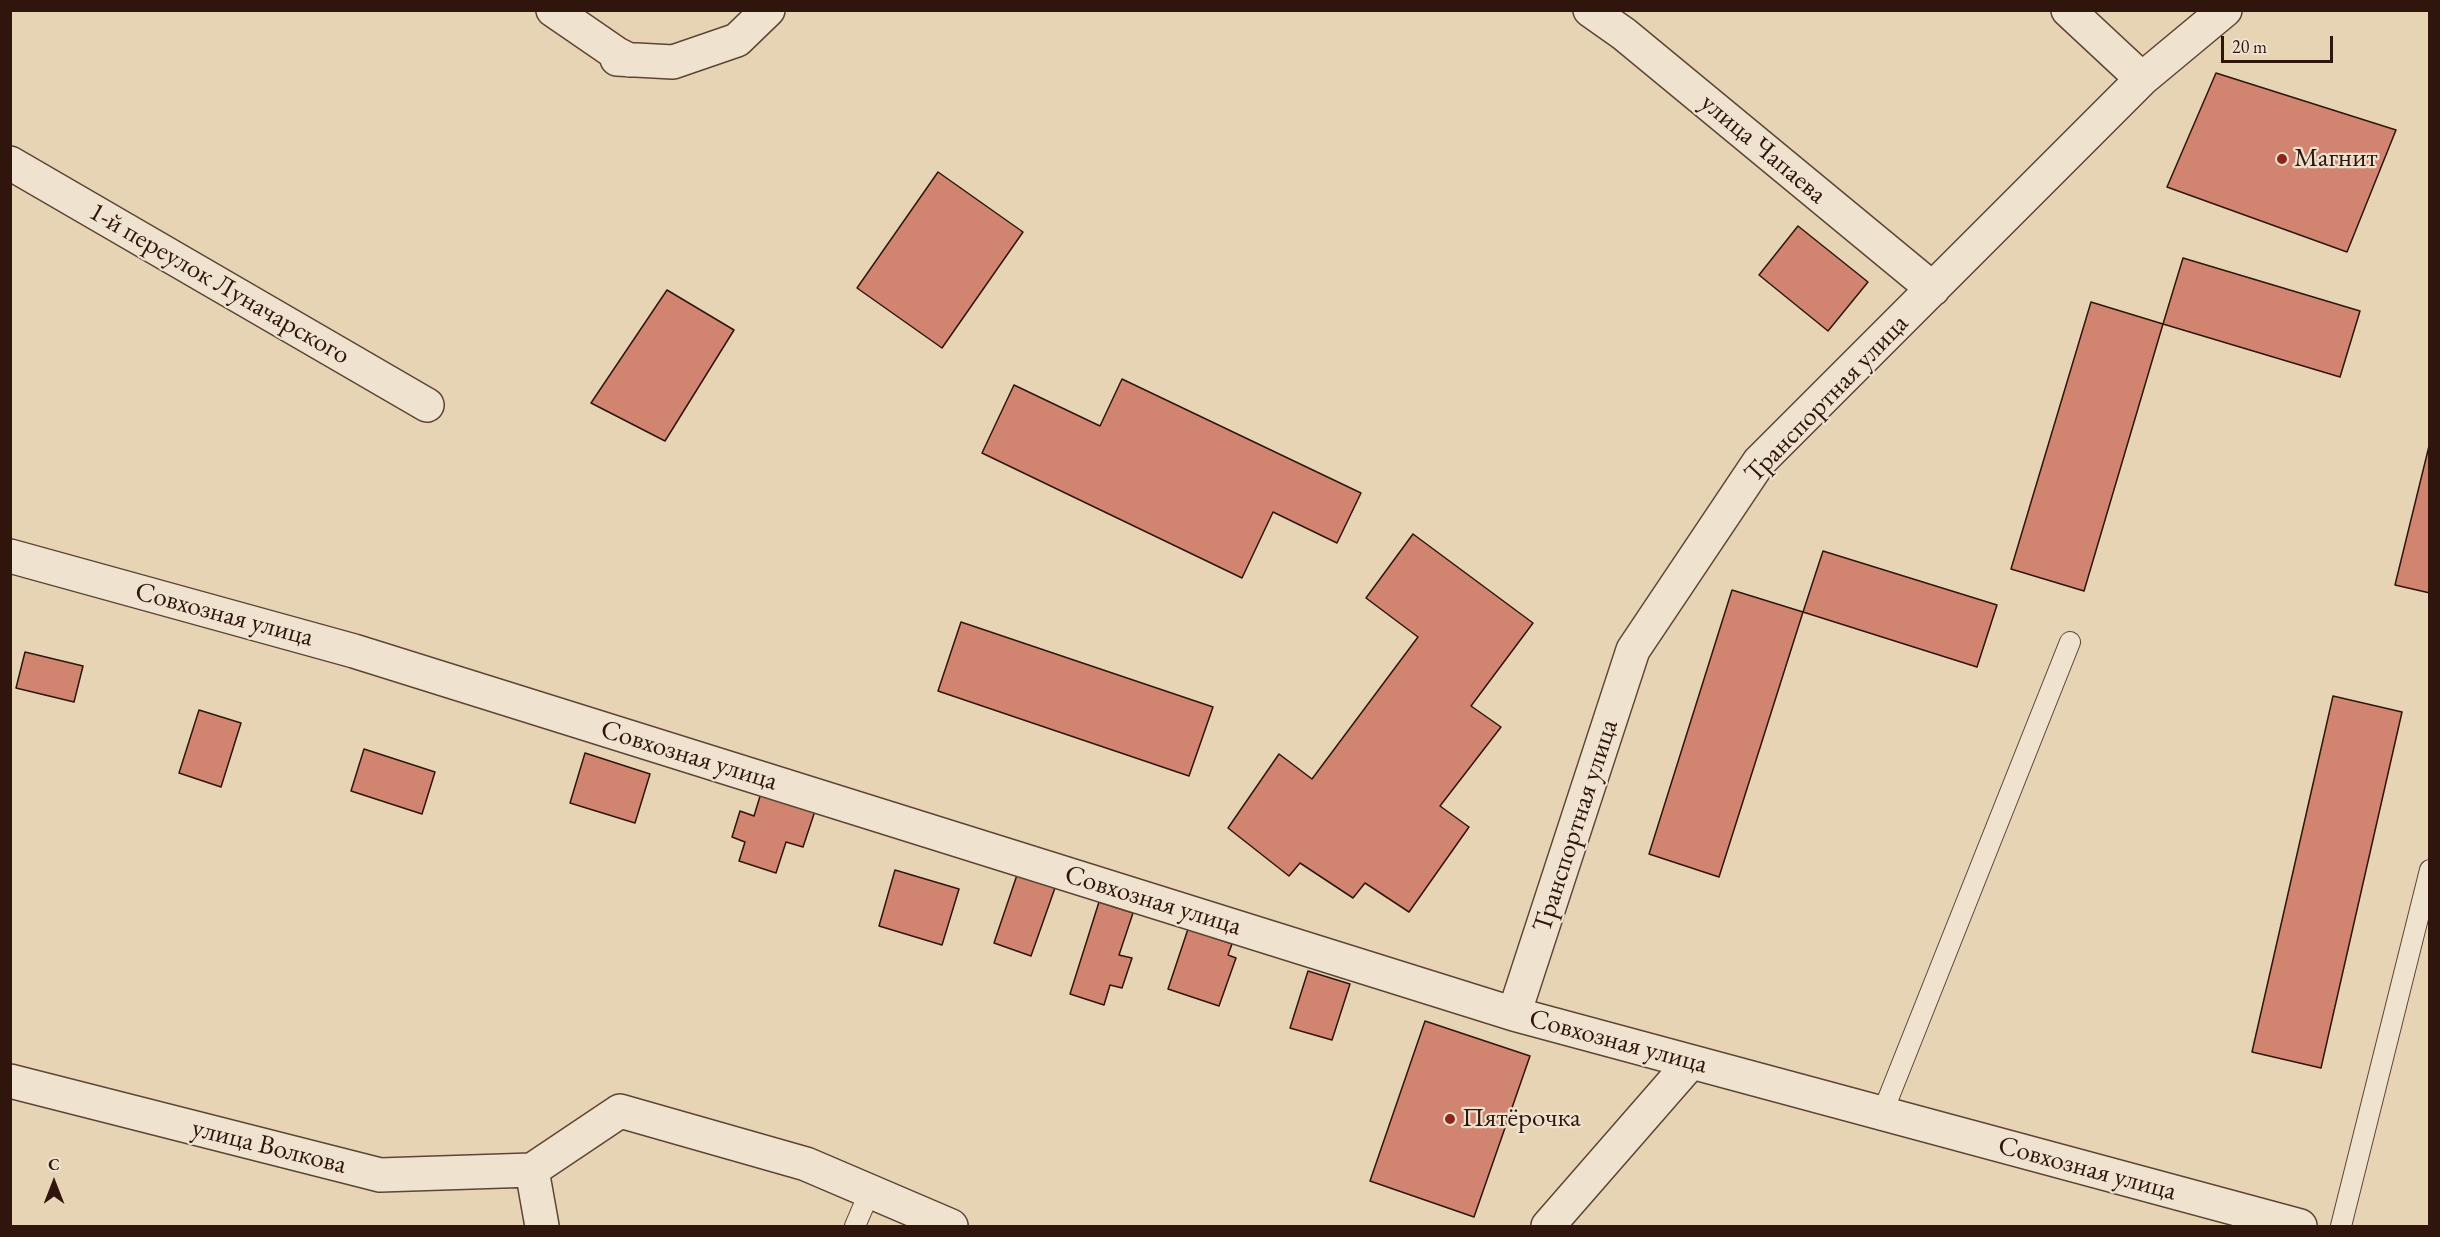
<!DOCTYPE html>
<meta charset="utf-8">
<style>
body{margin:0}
#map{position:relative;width:2440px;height:1237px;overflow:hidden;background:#e7d4b5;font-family:"EB Garamond",serif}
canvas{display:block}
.frame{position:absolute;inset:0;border:12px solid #2f150c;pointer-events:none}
.north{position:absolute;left:24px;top:1153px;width:60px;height:60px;-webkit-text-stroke:4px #efe3cf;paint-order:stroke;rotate:0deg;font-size:16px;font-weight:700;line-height:24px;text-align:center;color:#2f150c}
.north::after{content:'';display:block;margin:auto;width:21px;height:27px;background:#2f150c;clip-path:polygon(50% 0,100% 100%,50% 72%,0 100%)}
.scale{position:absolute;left:2221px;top:36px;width:112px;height:27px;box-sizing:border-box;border:3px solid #2f150c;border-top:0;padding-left:8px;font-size:18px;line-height:21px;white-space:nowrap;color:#2f150c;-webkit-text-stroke:4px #efe3cf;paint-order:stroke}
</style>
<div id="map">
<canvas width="2440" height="1237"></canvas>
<div class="frame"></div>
<div class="north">С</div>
<div class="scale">20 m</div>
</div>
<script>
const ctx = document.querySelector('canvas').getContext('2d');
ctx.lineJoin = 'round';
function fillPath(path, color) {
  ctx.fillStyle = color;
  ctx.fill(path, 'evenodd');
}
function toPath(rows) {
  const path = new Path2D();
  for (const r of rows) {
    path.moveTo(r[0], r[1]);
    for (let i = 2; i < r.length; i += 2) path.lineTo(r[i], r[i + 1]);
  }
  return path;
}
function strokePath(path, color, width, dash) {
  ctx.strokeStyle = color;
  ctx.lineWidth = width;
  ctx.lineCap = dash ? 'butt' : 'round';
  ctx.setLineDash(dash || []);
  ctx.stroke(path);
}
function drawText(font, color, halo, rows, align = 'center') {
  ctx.font = font + ' "EB Garamond",serif';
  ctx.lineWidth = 4.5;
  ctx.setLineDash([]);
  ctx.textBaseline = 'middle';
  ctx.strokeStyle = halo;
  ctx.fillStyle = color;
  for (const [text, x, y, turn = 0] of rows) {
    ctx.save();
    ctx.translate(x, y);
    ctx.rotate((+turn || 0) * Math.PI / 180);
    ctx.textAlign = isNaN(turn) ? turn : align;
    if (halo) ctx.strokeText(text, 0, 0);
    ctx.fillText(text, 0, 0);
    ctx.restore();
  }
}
const building = toPath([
 [2216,73,2396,130,2347,252,2167,187,2216,73],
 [938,172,1023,232,942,348,857,288,938,172],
 [1798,226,1868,282,1828,331,1759,275,1798,226],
 [2183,258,2360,311,2340,377,2163,324,2183,258],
 [667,290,734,330,665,441,591,403,667,290],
 [2091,302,2163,324,2084,591,2011,569,2091,302],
 [1122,379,1361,493,1337,543,1273,512,1242,578,982,453,1014,385,1100,426,1122,379],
 [2430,442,2430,593,2395,585,2430,442],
 [1413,534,1533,623,1471,706,1501,727,1440,806,1469,827,1409,912,1365,883,1353,898,1300,863,1289,876,1228,828,1279,754,1312,779,1418,637,1366,598,1413,534],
 [1823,551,1997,605,1977,667,1803,612,1823,551],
 [1732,590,1803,612,1719,877,1649,854,1732,590],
 [961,622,1213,707,1189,776,938,691,961,622],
 [25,652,83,666,74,702,16,688,25,652],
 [2333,696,2402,712,2321,1068,2252,1052,2333,696],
 [199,710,241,723,221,787,179,773,199,710],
 [364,749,435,772,422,814,351,791,364,749],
 [585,753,650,774,635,823,570,803,585,753],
 [761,793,815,811,803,847,786,842,776,873,739,861,745,842,732,837,740,811,754,816,761,793],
 [895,870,959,889,942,945,879,926,895,870],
 [1018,872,1056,885,1031,956,994,943,1018,872],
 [1099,902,1133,913,1119,955,1132,958,1122,988,1110,985,1104,1005,1070,994,1099,902],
 [1188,929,1232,944,1228,955,1236,958,1219,1006,1168,989,1188,929],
 [1308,971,1350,984,1332,1040,1290,1028,1308,971],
 [1425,1021,1530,1056,1474,1217,1370,1181,1425,1021]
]);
fillPath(building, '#d18570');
strokePath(building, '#2f150c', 1.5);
const lane = toPath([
 [1882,1114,2070,642],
 [855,1226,870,1191],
 [2341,1226,2430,870]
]);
const street = toPath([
 [553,10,617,54,629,60],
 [1590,10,1624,34,1933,289],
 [2068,10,2142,79],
 [617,59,673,62,737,40,768,10],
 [10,163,427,405],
 [10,556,354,651,1514,1014,2300,1226],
 [1514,1014,1633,650,1759,462,2142,79,2225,10],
 [10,1081,380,1175,532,1170],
 [532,1170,620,1111,806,1164,951,1226],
 [532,1170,542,1226],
 [1548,1226,1691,1062]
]);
strokePath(lane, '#5d4536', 22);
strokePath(street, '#5d4536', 36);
strokePath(lane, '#efe3cf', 20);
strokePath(street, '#efe3cf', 33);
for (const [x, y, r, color] of [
 [2282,159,6,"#8f2418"],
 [1450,1119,6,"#8f2418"]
]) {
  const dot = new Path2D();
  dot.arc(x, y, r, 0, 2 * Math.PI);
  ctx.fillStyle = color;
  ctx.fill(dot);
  strokePath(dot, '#efe3cf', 2);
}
drawText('27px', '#2f150c', '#efe3cf', [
 ["улица Чапаева",1763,149,40],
 ["1-й переулок Луначарского",219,284,30],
 ["Транспортная улица",1827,399,-46],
 ["Совхозная улица",224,615,15],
 ["Совхозная улица",689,756,17],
 ["Транспортная улица",1576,826,-72],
 ["Совхозная улица",1153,901,17],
 ["Совхозная улица",1618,1042,15],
 ["улица Волкова",269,1147,14],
 ["Совхозная улица",2087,1169,15]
]);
drawText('27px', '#2f150c', '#efe3cf', [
 ["Магнит",2294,159],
 ["Пятёрочка",1462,1119]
], 'left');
</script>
